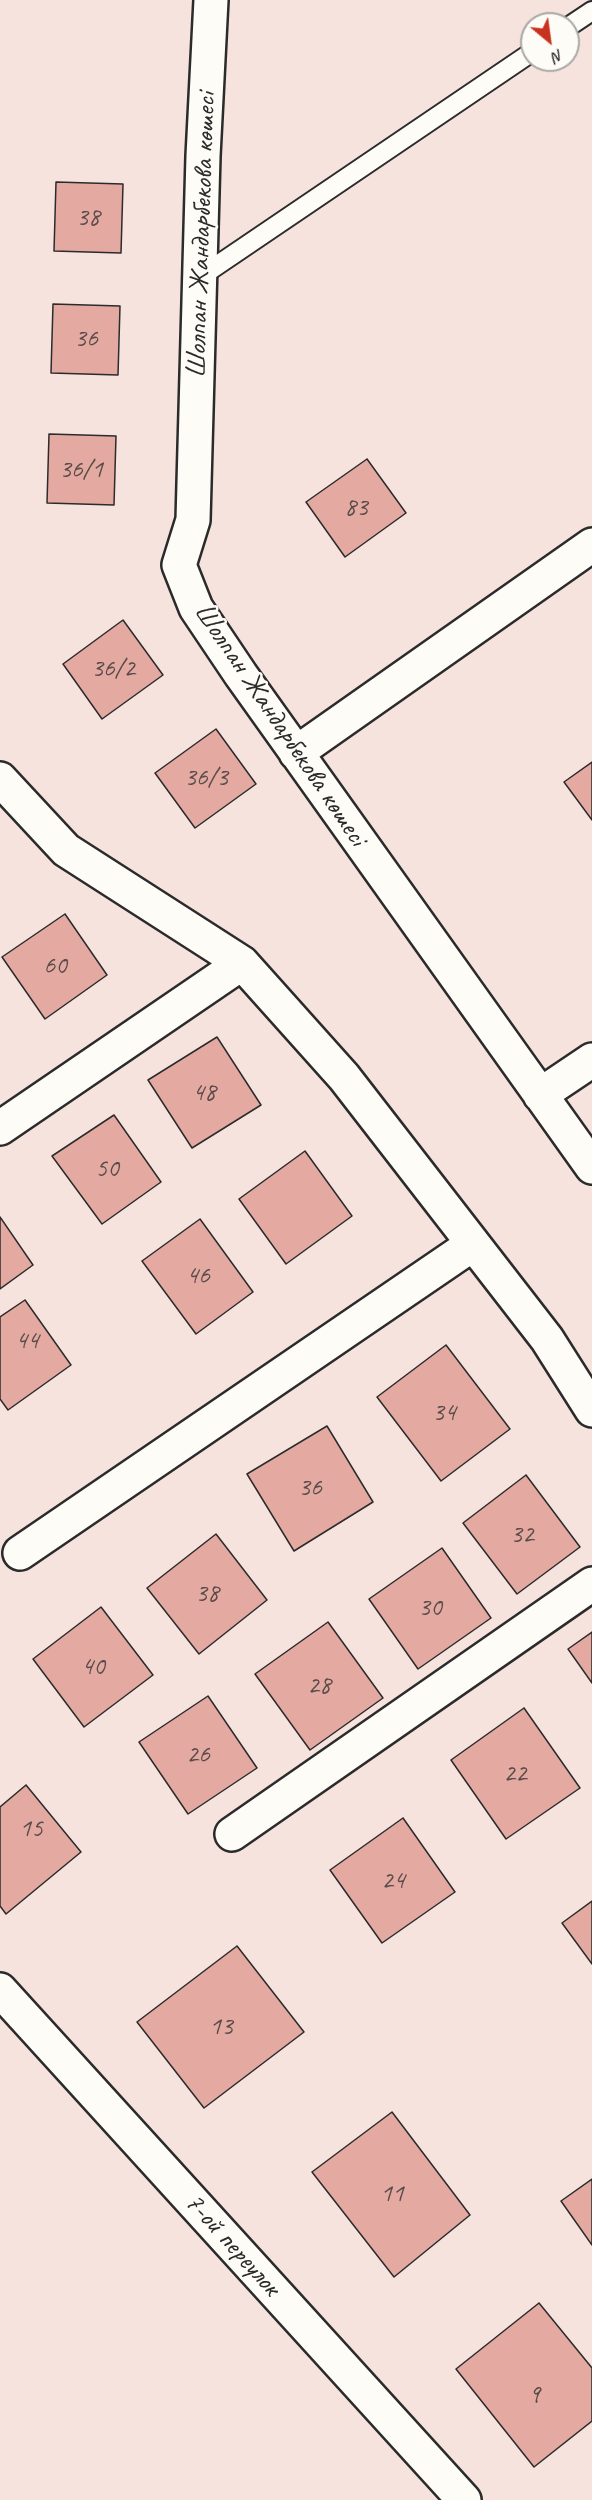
<!DOCTYPE html>
<meta charset="utf-8">
<style>
body{margin:0}
#map{position:relative;width:592px;height:2500px;overflow:hidden;background:#f6e3de;font-family:Caveat,sans-serif}
canvas{display:block}
.north{position:absolute;left:520px;top:12px;width:60px;height:60px;box-sizing:border-box;background:#fdfcf7;border:2px solid #a9a8a5;border-radius:50%;rotate:151deg;font-size:16px;font-weight:700;line-height:24px;text-align:center;color:#2b2b2b}
.north::after{content:'';display:block;margin:auto;width:21px;height:27px;background:#c8321e;clip-path:polygon(50% 0,100% 100%,50% 72%,0 100%)}
</style>
<div id="map">
<canvas width="592" height="2500"></canvas>
<div class="north">N</div>
</div>
<script>
const ctx = document.querySelector('canvas').getContext('2d');
ctx.lineJoin = 'round';
function fillPath(path, color) {
  ctx.fillStyle = color;
  ctx.fill(path, 'evenodd');
}
function toPath(rows) {
  const path = new Path2D();
  for (const r of rows) {
    path.moveTo(r[0], r[1]);
    for (let i = 2; i < r.length; i += 2) path.lineTo(r[i], r[i + 1]);
  }
  return path;
}
function strokePath(path, color, width, dash) {
  ctx.strokeStyle = color;
  ctx.lineWidth = width;
  ctx.lineCap = dash ? 'butt' : 'round';
  ctx.setLineDash(dash || []);
  ctx.stroke(path);
}
function drawText(font, color, halo, rows, align = 'center') {
  ctx.font = font + ' Caveat,sans-serif';
  ctx.lineWidth = 5;
  ctx.setLineDash([]);
  ctx.textBaseline = 'middle';
  ctx.strokeStyle = halo;
  ctx.fillStyle = color;
  for (const [text, x, y, turn = 0] of rows) {
    ctx.save();
    ctx.translate(x, y);
    ctx.rotate((+turn || 0) * Math.PI / 180);
    ctx.textAlign = isNaN(turn) ? turn : align;
    if (halo) ctx.strokeText(text, 0, 0);
    ctx.fillText(text, 0, 0);
    ctx.restore();
  }
}
const building = toPath([
 [56,182,123,184,121,253,54,251,56,182],
 [53,304,120,306,118,375,51,373,53,304],
 [49,434,116,436,114,505,47,503,49,434],
 [367,459,406,513,345,557,306,502,367,459],
 [123,620,163,675,102,719,63,664,123,620],
 [216,729,256,784,195,828,155,773,216,729],
 [592,762,592,820,564,782,592,762],
 [65,914,107,975,45,1019,2,957,65,914],
 [217,1037,261,1105,192,1148,148,1080,217,1037],
 [114,1115,161,1182,102,1224,52,1156,114,1115],
 [305,1151,352,1216,286,1264,239,1199,305,1151],
 [0,1217,33,1265,0,1289,0,1217],
 [200,1219,253,1292,196,1334,142,1261,200,1219],
 [25,1300,71,1365,8,1410,0,1399,0,1317,25,1300],
 [446,1345,510,1429,441,1481,377,1397,446,1345],
 [327,1426,373,1502,294,1551,247,1474,327,1426],
 [526,1475,580,1547,517,1594,463,1523,526,1475],
 [216,1534,267,1600,199,1654,147,1588,216,1534],
 [442,1548,491,1618,418,1669,369,1599,442,1548],
 [101,1607,153,1675,84,1727,33,1659,101,1607],
 [328,1622,383,1698,310,1750,255,1674,328,1622],
 [592,1632,592,1683,568,1649,592,1632],
 [208,1696,257,1768,188,1814,139,1742,208,1696],
 [524,1708,580,1788,506,1839,451,1760,524,1708],
 [26,1785,81,1852,6,1914,0,1906,0,1807,26,1785],
 [403,1818,455,1892,382,1943,330,1870,403,1818],
 [592,1901,592,1964,562,1923,592,1901],
 [237,1946,304,2032,204,2108,137,2022,237,1946],
 [392,2112,470,2215,394,2277,312,2172,392,2112],
 [592,2179,592,2245,561,2201,592,2179],
 [539,2303,592,2368,592,2421,534,2467,456,2369,539,2303]
]);
fillPath(building, '#e4aaa2');
strokePath(building, '#2b2b2b', 1.5);
const lane = toPath([
 [568,27,592,11],
 [200,277,532,52]
]);
const street = toPath([
 [211,0,203,156,193,520,179,565,196,608,241,675,592,1167],
 [296,753,592,545],
 [0,779,66,850,242,963,344,1077,547,1339,592,1410],
 [540,1095,592,1060],
 [0,1128,242,963],
 [20,1553,473,1244],
 [232,1834,592,1584],
 [0,1990,464,2500]
]);
strokePath(lane, '#2b2b2b', 22);
strokePath(street, '#2b2b2b', 38);
strokePath(lane, '#fdfcf7', 18);
strokePath(street, '#fdfcf7', 33);
drawText('26px', '#594b49', null, [
 ["38",88,218],
 ["36",86,339],
 ["36/1",81,470],
 ["83",356,508],
 ["36/2",113,669],
 ["36/3",206,778],
 ["60",55,966],
 ["48",204,1093],
 ["50",107,1169],
 ["46",198,1276],
 ["44",27,1341],
 ["34",444,1413],
 ["36",310,1488],
 ["32",522,1535],
 ["38",207,1594],
 ["30",430,1608],
 ["40",93,1667],
 ["28",319,1686],
 ["26",198,1755],
 ["22",515,1774],
 ["15",31,1829],
 ["24",393,1881],
 ["13",221,2027],
 ["11",392,2194],
 ["9",534,2395]
]);
drawText('28px', '#2b2b2b', '#fdfcf7', [
 ["Шолпан Жандарбекова көшесі",202,235,-88],
 ["Шолпан Жандарбекова көшесі",280,725,56],
 ["7-ой переулок",232,2245,48]
]);
</script>
